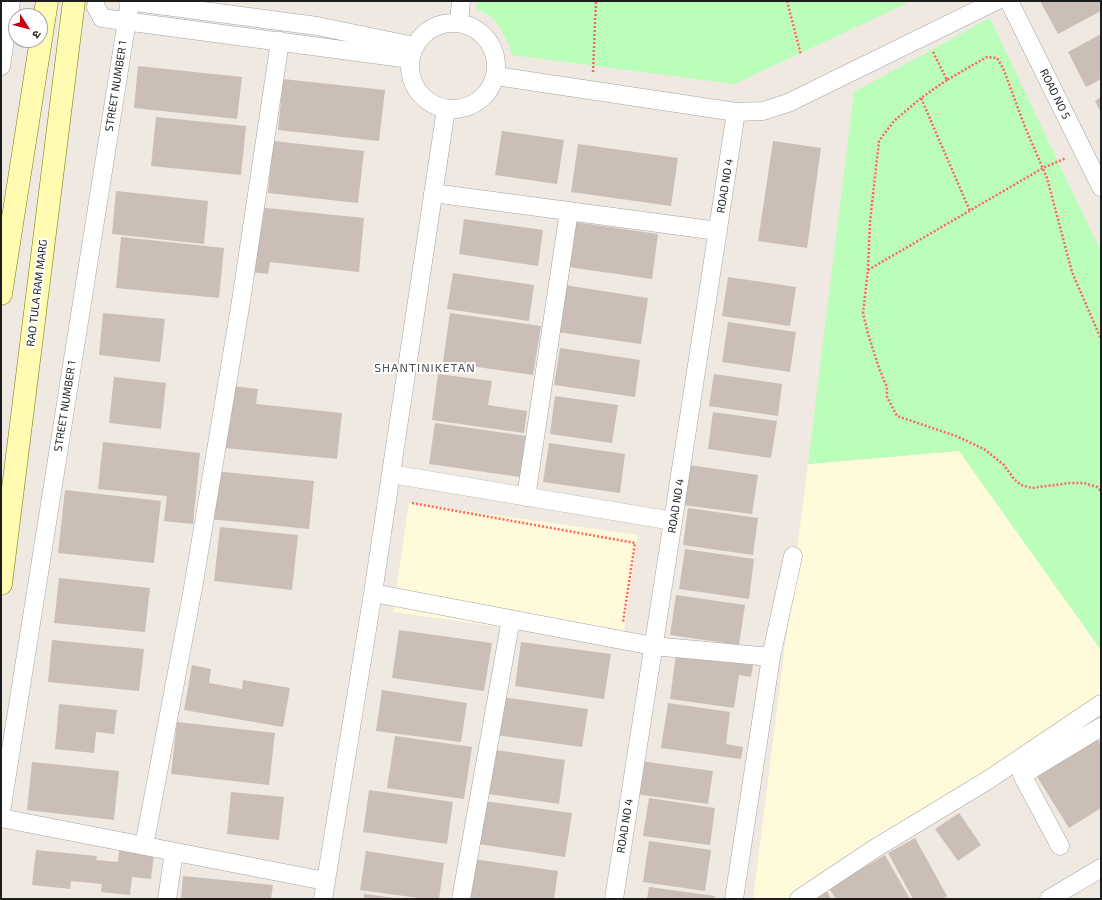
<!DOCTYPE html>
<meta charset="utf-8">
<style>
body{margin:0}
#map{position:relative;width:1102px;height:900px;overflow:hidden;background:#efe9e1;font-family:"Exo 2","Noto Sans Devanagari",sans-serif}
canvas{display:block}
.frame{position:absolute;inset:0;border:2px solid #1d1d1d;pointer-events:none}
.north{position:absolute;left:8px;top:8px;width:40px;height:40px;box-sizing:border-box;background:#fff;border:1px solid #a5a5a5;border-radius:50%;rotate:126deg;font-size:11px;font-weight:700;line-height:16px;text-align:center;color:#1d1d1d}
.north::after{content:'';display:block;margin:auto;width:14px;height:18px;background:#c90014;clip-path:polygon(50% 0,100% 100%,50% 72%,0 100%)}
</style>
<div id="map">
<canvas width="1102" height="900"></canvas>
<div class="frame"></div>
<div class="north">उ</div>
</div>
<script>
const ctx = document.querySelector('canvas').getContext('2d');
ctx.lineJoin = 'round';
function fillPath(path, color) {
  ctx.fillStyle = color;
  ctx.fill(path, 'evenodd');
}
function toPath(rows) {
  const path = new Path2D();
  for (const r of rows) {
    if (r.length === 3) {
      path.moveTo(r[0] + r[2], r[1]);
      path.arc(r[0], r[1], r[2], 0, 2 * Math.PI);
      continue;
    }
    path.moveTo(r[0], r[1]);
    for (let i = 2; i < r.length; i += 2) path.lineTo(r[i], r[i + 1]);
  }
  return path;
}
function strokePath(path, color, width, dash) {
  ctx.strokeStyle = color;
  ctx.lineWidth = width;
  ctx.lineCap = dash ? 'butt' : 'round';
  ctx.setLineDash(dash || []);
  ctx.stroke(path);
}
function drawText(font, color, halo, rows, align = 'center') {
  ctx.font = font + ' "Exo 2",sans-serif';
  ctx.lineWidth = 4;
  ctx.setLineDash([]);
  ctx.textBaseline = 'middle';
  ctx.strokeStyle = halo;
  ctx.fillStyle = color;
  for (const [text, x, y, turn = 0] of rows) {
    ctx.save();
    ctx.translate(x, y);
    ctx.rotate((+turn || 0) * Math.PI / 180);
    ctx.textAlign = isNaN(turn) ? turn : align;
    if (halo) ctx.strokeText(text, 0, 0);
    ctx.fillText(text, 0, 0);
    ctx.restore();
  }
}
fillPath(toPath([
 [959,451,1101,650,1101,711,794,899,753,899,808,464],
 [409,503,638,535,622,644,393,612]
]), '#fffbda');
fillPath(toPath([
 [477,1,912,1,734,84,512,55,508,42,497,23,490,16,476,9],
 [990,18,1101,252,1101,650,959,451,808,464,854,92]
]), '#bbfeb9');
fillPath(toPath([
 [1040,1,1101,1,1101,11,1058,34],
 [1101,34,1101,79,1086,87,1068,52],
 [138,66,242,77,237,119,134,108],
 [283,79,385,90,379,141,278,130],
 [1101,97,1101,113,1095,101],
 [156,117,246,126,241,175,151,166],
 [502,131,564,140,557,184,495,175],
 [273,141,364,151,358,203,268,193],
 [773,141,821,148,807,248,758,241],
 [578,144,678,158,671,206,571,192],
 [116,191,208,201,204,244,112,234],
 [257,207,364,218,359,272,270,262,268,274,250,272],
 [464,219,543,230,538,266,459,254],
 [575,222,658,234,652,279,568,267],
 [121,237,224,248,219,298,116,288],
 [453,273,534,285,529,321,447,309],
 [728,277,796,287,790,326,722,316],
 [564,285,648,298,641,344,557,332],
 [103,313,165,319,160,362,99,355],
 [450,313,541,326,533,375,443,362],
 [728,322,796,332,790,372,722,362],
 [560,348,640,360,635,397,554,385],
 [438,374,492,381,488,405,527,411,524,433,432,420],
 [714,374,782,384,778,416,709,406],
 [114,377,166,383,161,429,109,423],
 [232,386,258,389,256,404,342,413,337,459,225,448],
 [555,396,618,405,612,443,550,434],
 [713,412,777,421,771,458,708,449],
 [435,423,526,436,520,477,429,464],
 [103,442,200,453,193,524,164,521,167,496,98,489],
 [549,443,625,454,620,493,543,482],
 [689,465,758,475,752,514,683,505],
 [214,471,314,481,309,529,209,519],
 [65,490,161,501,154,563,58,553],
 [688,508,758,518,753,555,683,545],
 [220,527,298,535,292,590,214,581],
 [685,549,754,559,749,599,679,589],
 [59,578,150,588,145,632,54,623],
 [676,595,745,605,739,645,670,635],
 [399,630,492,643,484,691,392,678],
 [52,640,144,649,139,691,48,682],
 [521,642,611,654,604,699,515,686],
 [676,654,753,665,751,677,739,675,734,708,670,699],
 [192,665,211,669,209,683,242,689,243,680,290,688,283,727,184,710],
 [382,690,467,703,461,742,376,731],
 [501,697,588,709,582,747,496,735],
 [668,703,730,712,726,744,743,747,741,759,661,748],
 [59,704,117,710,114,734,96,732,94,753,55,749],
 [177,722,275,733,269,785,171,774],
 [1095,734,1101,744,1101,808,1069,828,1034,772],
 [395,736,472,747,464,799,387,788],
 [495,750,565,760,559,804,489,794],
 [640,761,713,771,708,804,635,794],
 [32,762,119,771,114,820,27,810],
 [369,790,453,802,447,844,363,832],
 [231,792,284,797,279,840,227,834],
 [649,798,715,808,710,845,643,836],
 [484,801,572,813,565,857,478,844],
 [959,813,981,845,958,861,935,829],
 [915,838,947,896,942,899,913,899,888,853],
 [649,841,711,850,705,891,643,882],
 [36,850,97,856,96,860,118,862,119,850,154,854,151,879,132,877,130,895,101,892,102,884,71,881,70,889,32,885],
 [366,851,444,863,439,899,426,899,360,890],
 [885,855,910,899,836,899,829,888],
 [473,859,558,871,554,899,467,899],
 [183,876,273,885,271,899,181,899],
 [649,887,715,896,714,899,647,899],
 [826,890,831,899,811,899],
 [364,894,395,898,395,899,364,899]
]), '#cbbeb7');
const minor = toPath([
 [128,1,317,26,414,46],
 [1009,1,1101,187],
 [96,7,102,18,410,59],
 [459,22,461,1],
 [453,66,43],
 [1,66,11,1],
 [496,76,736,112,763,111,788,103,996,1],
 [433,193,718,231],
 [391,474,673,521],
 [526,497,569,211],
 [373,593,653,646,771,657,734,899],
 [771,657,793,556],
 [1,812,130,1],
 [1,818,325,881],
 [144,846,193,588,241,301,280,41],
 [1060,846,1022,775,1101,727],
 [167,899,174,852],
 [323,899,373,593,446,109],
 [461,899,511,619],
 [614,899,673,521,736,112],
 [799,899,874,849,988,780,1101,704],
 [1049,899,1101,868]
]);
const secondary = toPath([
 [1,294,47,1],
 [1,584,74,1]
]);
strokePath(minor, '#a4a4a4', 19);
strokePath(secondary, '#767700', 23);
strokePath(toPath([
 [787,1,801,55],
 [933,52,947,80,987,57,997,58,1003,68,1025,127,1047,178,1072,272,1101,339],
 [593,72,596,1],
 [947,80,921,98,970,211],
 [921,98,894,121,879,141,870,222,868,270,863,313,868,334,880,371,887,387,887,397,897,416,956,436,984,449,1004,465,1014,479,1021,485,1032,488,1069,483,1084,483,1097,487,1101,491],
 [868,270,1043,168,1066,158],
 [412,503,635,543,623,622]
]), '#ff6362', 2.5, [2, 2]);
strokePath(minor, '#fff', 18);
strokePath(secondary, '#fffbb0', 22);
drawText('11px', '#1d1d1d', '#fff', [
 ["STREET NUMBER 1",116,86,-81],
 ["ROAD NO 5",1055,94,64],
 ["ROAD NO 4",725,186,-81],
 ["RAO TULA RAM MARG",37,293,-83],
 ["STREET NUMBER 1",65,406,-81],
 ["ROAD NO 4",676,506,-81],
 ["ROAD NO 4",625,826,-81]
]);
ctx.letterSpacing = '1px';
drawText('12px', '#505050', '#fff', [
 ["SHANTINIKETAN",425,368]
]);
ctx.letterSpacing = '0px';
</script>
